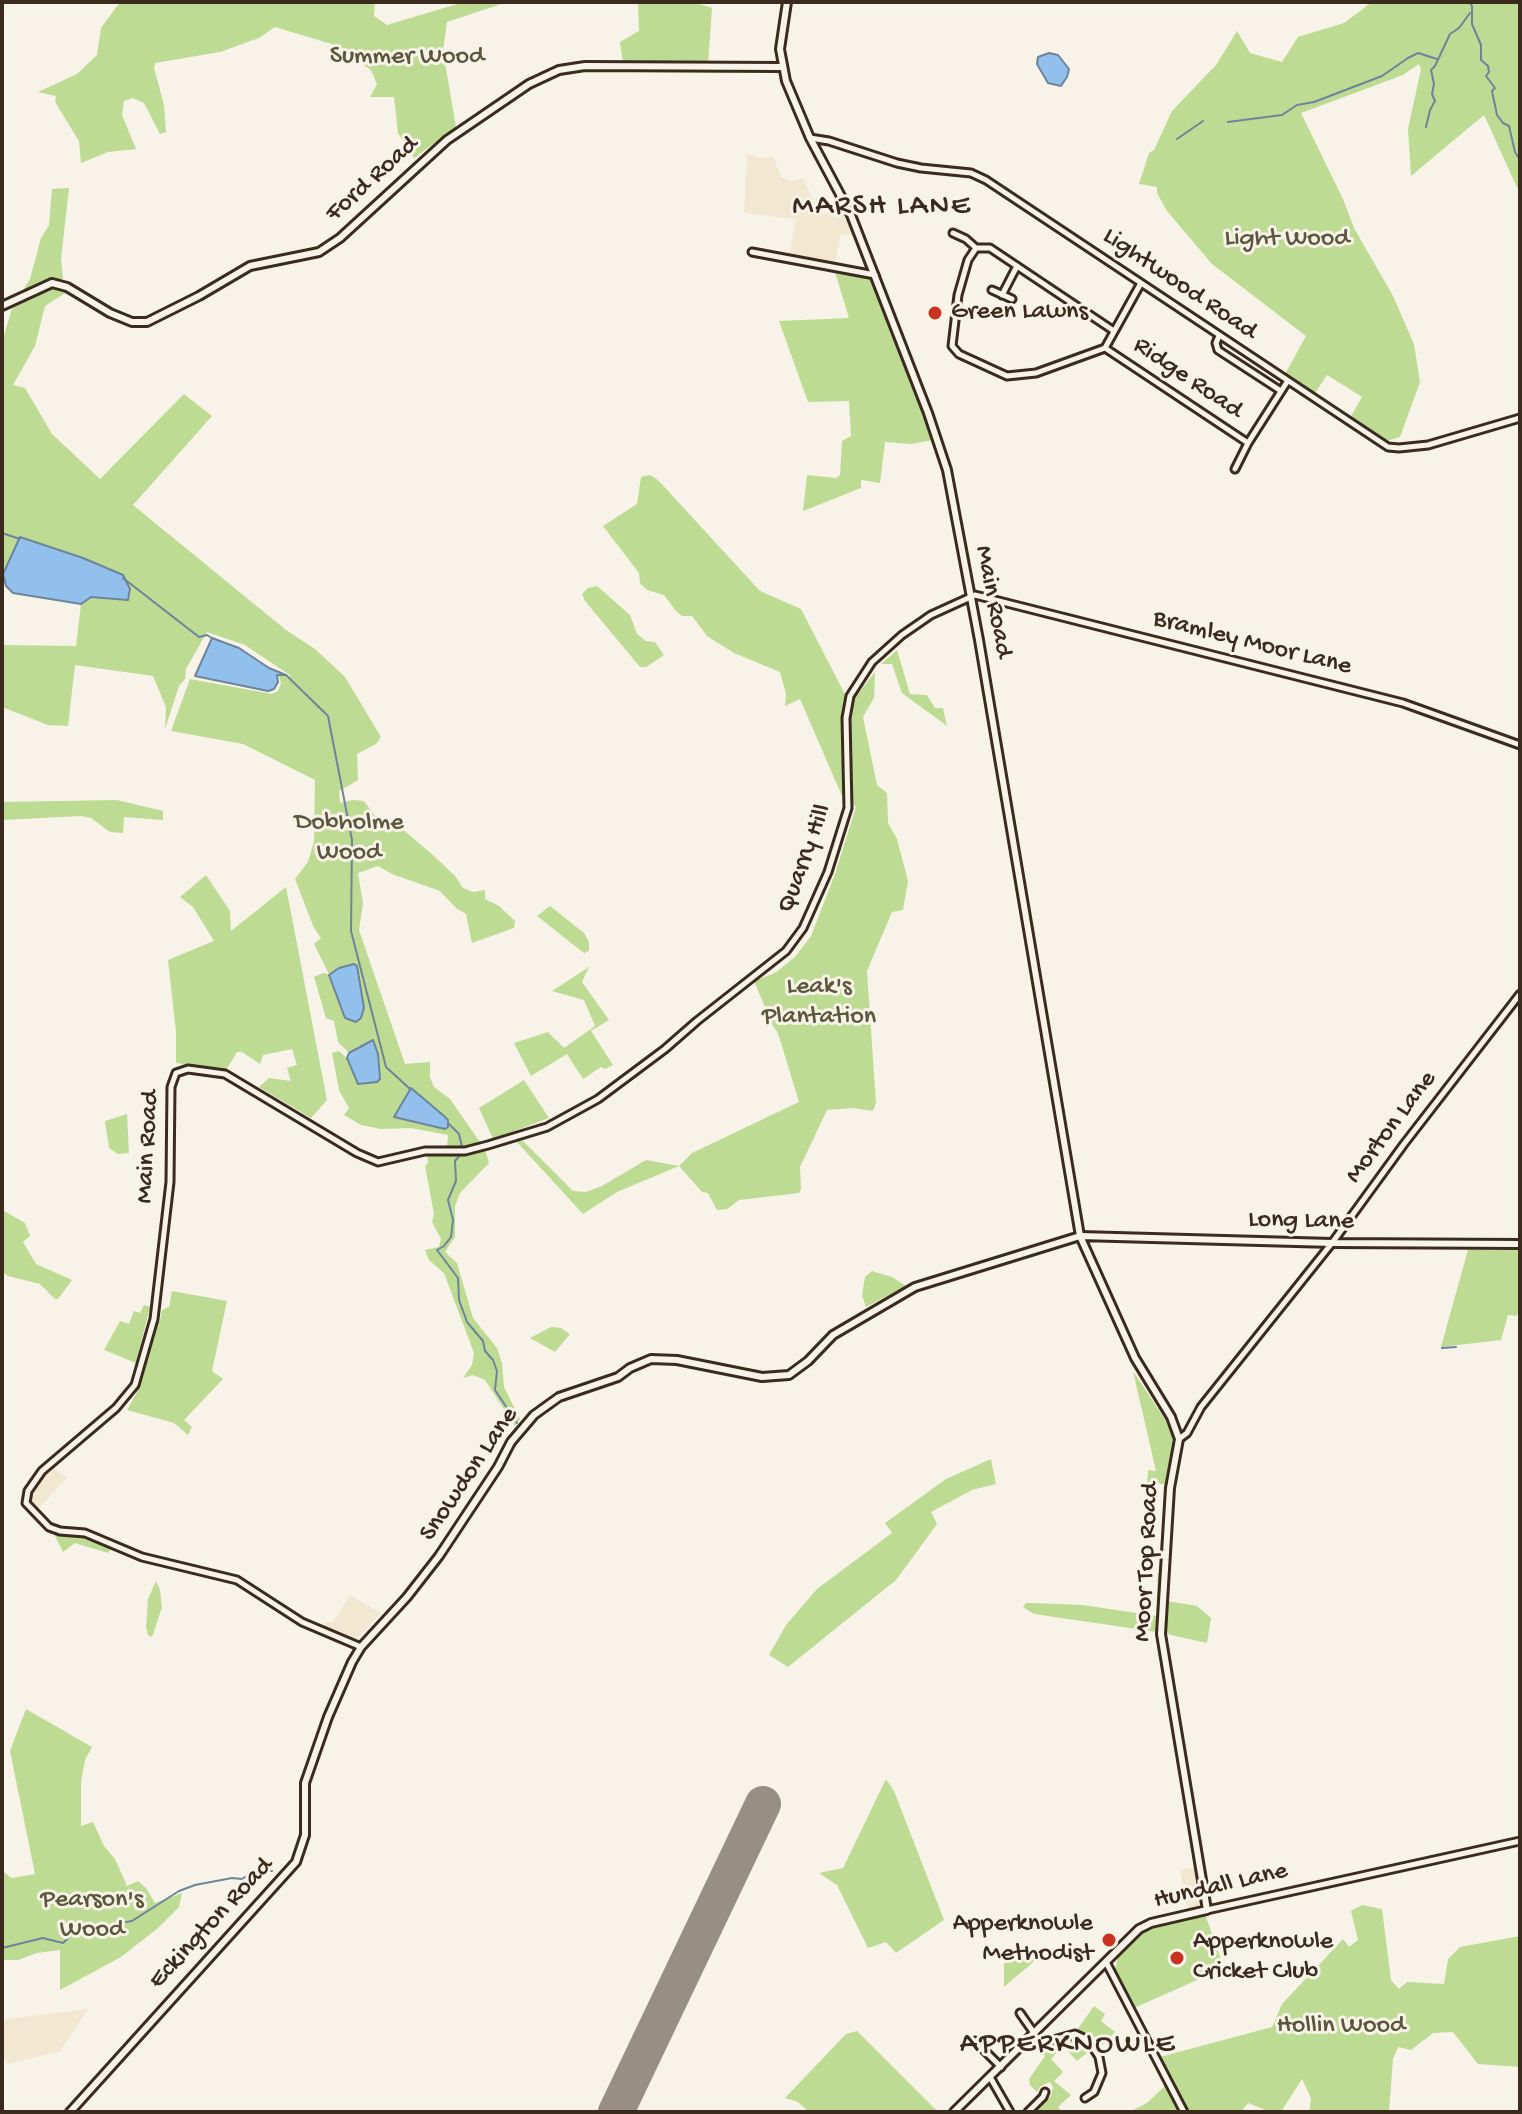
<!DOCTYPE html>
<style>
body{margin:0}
#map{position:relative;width:1522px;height:2114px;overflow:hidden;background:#f7f3e8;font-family:"Gochi Hand",sans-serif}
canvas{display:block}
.frame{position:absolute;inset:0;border:4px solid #3b2a1e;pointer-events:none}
</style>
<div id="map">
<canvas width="1522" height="2114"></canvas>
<div class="frame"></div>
</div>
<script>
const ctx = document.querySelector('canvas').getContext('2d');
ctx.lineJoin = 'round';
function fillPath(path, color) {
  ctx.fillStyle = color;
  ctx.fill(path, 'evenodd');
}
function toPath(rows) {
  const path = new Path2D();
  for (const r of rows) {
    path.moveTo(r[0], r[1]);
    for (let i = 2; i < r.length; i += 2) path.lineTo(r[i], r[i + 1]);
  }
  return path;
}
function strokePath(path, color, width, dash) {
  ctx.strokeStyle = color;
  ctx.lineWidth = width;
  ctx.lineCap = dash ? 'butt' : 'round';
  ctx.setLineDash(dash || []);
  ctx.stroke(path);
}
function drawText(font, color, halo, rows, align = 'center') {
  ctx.font = font + ' "Gochi Hand",sans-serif';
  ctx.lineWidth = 6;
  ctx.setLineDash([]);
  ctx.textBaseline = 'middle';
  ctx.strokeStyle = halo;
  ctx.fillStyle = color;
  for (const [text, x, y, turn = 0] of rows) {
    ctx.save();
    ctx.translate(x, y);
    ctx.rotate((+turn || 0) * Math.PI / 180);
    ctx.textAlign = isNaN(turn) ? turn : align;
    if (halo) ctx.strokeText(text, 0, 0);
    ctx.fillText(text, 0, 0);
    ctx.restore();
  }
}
fillPath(toPath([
 [747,154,760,158,773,156,781,177,793,181,803,178,821,215,841,205,855,236,841,234,835,264,789,256,796,219,744,213],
 [51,1466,67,1478,36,1511,28,1502,29,1496],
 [350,1595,381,1613,357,1638,351,1640,322,1629,325,1622,333,1622],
 [1197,1867,1203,1907,1188,1910,1180,1870],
 [88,2009,60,2051,8,2064,6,2059,2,2059,2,2026,6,2019]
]), '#f2e7d1');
fillPath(toPath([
 [120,2,375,2,374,16,387,25,464,2,501,4,447,22,443,51,456,127,414,158,398,133,394,97,370,97,377,84,371,70,335,45,275,27,259,38,220,52,155,63,154,68,164,105,166,132,160,134,144,103,133,98,124,101,122,115,136,149,108,152,81,163,79,141,55,102,56,96,38,92,77,74,97,55,101,28],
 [638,2,694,2,712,8,708,63,623,63,620,42,639,31],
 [1372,2,1520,2,1520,194,1484,115,1411,176,1408,129,1421,69,1419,64,1403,75,1301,113,1343,199,1354,228,1393,296,1414,344,1420,382,1400,437,1387,441,1349,420,1362,397,1327,375,1313,396,1284,376,1306,336,1212,264,1167,211,1157,193,1157,187,1139,184,1149,153,1154,150,1172,111,1216,65,1237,31,1250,53,1282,62,1298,37,1344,23],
 [69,188,61,259,63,279,49,280,20,295,30,279,41,238,49,225,52,189],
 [835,272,871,279,933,440,911,444,885,442,880,483,861,480,861,488,803,511,807,475,836,478,840,475,842,441,851,436,849,401,808,402,779,321,849,318],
 [54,287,67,292,45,306,35,346,13,385,25,388,52,434,100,479,184,394,212,416,133,505,286,630,315,649,345,677,381,737,376,744,357,754,358,780,339,791,340,803,353,800,364,801,375,816,401,828,434,856,455,876,463,888,473,892,485,890,485,899,499,906,515,921,514,928,472,943,466,914,456,908,440,891,392,874,378,866,358,873,363,903,359,930,405,1064,430,1062,430,1077,434,1087,450,1099,482,1145,467,1147,447,1146,448,1135,411,1128,381,1129,361,1125,344,1115,349,1108,339,1090,332,1053,339,1051,347,1058,352,1072,373,1041,349,1053,338,1042,334,1021,326,1018,314,977,323,973,329,974,314,944,321,938,314,928,295,879,308,862,314,841,315,780,243,744,171,731,190,679,272,694,278,691,281,683,279,676,291,676,245,645,207,632,186,669,185,679,179,686,165,729,166,707,153,676,75,665,68,726,48,725,2,707,2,645,76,646,81,604,91,597,128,600,123,575,83,558,20,537,2,573,2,343,12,308,38,291],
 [650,475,658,480,760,591,801,609,850,704,875,672,874,698,863,717,877,785,887,793,888,823,897,839,908,881,903,910,892,912,867,971,876,1103,873,1111,852,1108,827,1110,800,1167,801,1189,799,1193,739,1200,727,1209,717,1210,708,1193,702,1192,679,1166,617,1192,583,1214,516,1141,523,1141,573,1191,586,1192,602,1186,646,1160,679,1166,692,1153,799,1102,778,1033,773,1026,754,981,775,973,795,957,811,936,835,874,856,807,842,796,800,699,785,706,786,694,780,672,734,653,707,636,692,616,682,616,676,611,664,595,647,590,640,583,639,573,603,526,637,504,641,477],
 [597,586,630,615,637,634,646,641,655,642,664,655,646,667,640,667,585,601,582,594,588,588],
 [897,650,910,694,927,695,935,708,943,708,947,726,902,693,892,664,881,664],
 [117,800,163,811,163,820,124,817,123,833,110,832,91,818,82,816,2,820,2,802],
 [206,875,230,911,231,931,286,887,327,1100,311,1118,259,1087,269,1078,291,1081,287,1068,297,1065,292,1049,263,1055,260,1064,242,1052,237,1052,226,1070,176,1063,176,1032,168,960,214,941,193,907,180,897],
 [550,906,584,933,589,942,589,951,584,953,537,916],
 [589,967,582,982,609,1020,591,1031,613,1065,605,1069,601,1067,583,1079,567,1054,531,1076,514,1043,548,1032,564,1048,595,1026,584,1000,552,991],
 [524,1080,549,1118,493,1139,479,1108],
 [127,1114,129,1153,118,1154,109,1148,105,1121],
 [485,1150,489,1163,460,1193,455,1206,455,1237,445,1252,457,1263,473,1318,497,1348,502,1363,504,1387,520,1419,515,1426,485,1380,473,1375,463,1378,472,1365,474,1353,444,1273,429,1260,425,1250,439,1247,441,1239,432,1222,434,1214,425,1166,428,1163,427,1154,467,1155],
 [2,1210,25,1223,30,1236,23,1242,36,1264,72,1280,58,1299,55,1299,40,1284,8,1276,2,1272],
 [1468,1250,1520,1250,1520,1304,1517,1316,1508,1315,1501,1340,1441,1347],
 [872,1271,892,1277,906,1286,866,1307,862,1295,865,1277],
 [172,1291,227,1301,212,1371,223,1379,184,1420,192,1427,188,1435,174,1423,127,1410,137,1392,157,1321,160,1321,162,1310,169,1307],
 [144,1305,150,1307,136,1363,104,1350,120,1321,129,1324,134,1311,140,1313],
 [551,1327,561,1328,570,1334,555,1352,530,1338],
 [1133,1371,1168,1424,1173,1439,1165,1484,1147,1483,1148,1470,1156,1471],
 [991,1459,996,1484,972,1490,931,1512,937,1524,896,1580,788,1667,769,1655,786,1625,817,1589,892,1533,885,1523,946,1479],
 [53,1532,90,1538,111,1548,108,1553,75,1543,63,1552],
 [1158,1573,1161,1573,1161,1600,1197,1606,1211,1618,1207,1643,1171,1635,1157,1628,1157,1632,1034,1614,1023,1607,1026,1603,1033,1603,1083,1605,1156,1616],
 [156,1581,160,1590,162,1607,152,1637,148,1635,146,1627,148,1599],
 [26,1709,92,1747,85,1760,81,1782,81,1826,93,1822,104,1846,115,1859,127,1886,138,1881,146,1888,155,1903,182,1893,179,1907,158,1928,121,1957,60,1990,60,1950,37,1953,18,1960,2,1960,2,1871,12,1878,35,1874,10,1751],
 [886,1779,894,1791,944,1920,896,1953,886,1942,868,1948,837,1885,819,1873,843,1868],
 [1362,1905,1382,1909,1391,1980,1399,1989,1407,1982,1444,1984,1448,1959,1460,1947,1520,1936,1520,2067,1478,2064,1453,2032,1433,2033,1411,2050,1398,2047,1393,2059,1389,2112,1309,2112,1311,2098,1302,2079,1281,2112,1271,2112,1248,2103,1241,2112,1189,2112,1160,2057,1272,2027,1282,2004,1343,1939,1349,1947,1358,1940,1351,1911],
 [1205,1914,1224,1968,1134,2008,1115,1969,1119,1954,1147,1929],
 [1028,1944,1039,1957,1004,1987,1004,1964],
 [1094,2006,1105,2014,1101,2021,1115,2032,1099,2048,1090,2035,1077,2030],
 [857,2031,938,2112,809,2112,798,2102,785,2098,846,2034],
 [1071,2037,1086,2042,1091,2049,1077,2061,1063,2046,1051,2059,1063,2072,1054,2081,1071,2095,1058,2107,1062,2112,1034,2112,1051,2096,1053,2087,1050,2082,1041,2086,1037,2092,1030,2085,1029,2079,1045,2056,1035,2047,1037,2045,1055,2045],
 [1166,2085,1181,2112,1129,2112,1147,2103]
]), '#bedb93');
const water = toPath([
 [1049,53,1058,55,1069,69,1067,77,1061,86,1048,83,1037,64,1038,57,1049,53],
 [20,537,83,558,123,575,130,589,128,600,91,597,81,604,13,593,6,586,3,574,20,537],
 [212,638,239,648,269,668,286,675,277,675,278,682,274,689,268,691,195,676,212,638],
 [354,964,357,966,364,1008,361,1018,356,1022,345,1018,329,975,339,968,354,964],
 [373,1040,378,1054,380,1079,377,1082,358,1084,347,1058,349,1053,373,1040],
 [411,1088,444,1116,448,1120,448,1127,445,1129,394,1117,411,1088]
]);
fillPath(water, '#92c0ed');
strokePath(water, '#6f849a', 2);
strokePath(toPath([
 [1469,2,1472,6,1472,24,1481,45,1481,60,1488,66,1489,72,1486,76,1495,88,1492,91,1497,115,1503,123,1509,126,1515,152,1520,160],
 [1228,122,1282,115,1297,105,1314,102,1382,76,1408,58,1418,53,1437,59],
 [1426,127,1430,110,1435,101,1432,94,1434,84,1431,70,1435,66,1450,34,1459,28,1470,13],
 [1177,139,1203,121],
 [2,533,20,539],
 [123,578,199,637,207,635,212,638],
 [286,675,328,716,352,840,351,931,386,1067,410,1089],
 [448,1123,459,1134,462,1147],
 [461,1154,455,1161,456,1181,448,1200,453,1220,451,1237,444,1246,437,1250,458,1278,459,1300,467,1322,483,1341,485,1351,493,1360,497,1371,495,1390,517,1423],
 [1442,1348,1456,1347],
 [2,1948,43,1938,63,1943,74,1933,90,1934,102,1931,113,1924,132,1921,179,1891,195,1885,232,1878,242,1879,255,1871,272,1871]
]), '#6f849a', 2);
strokePath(toPath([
 [616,2112,763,1804]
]), '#998e83', 36);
const minor = toPath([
 [810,138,829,141,897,163,921,168,971,173,986,180,1388,447,1399,448,1428,445,1520,418],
 [953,233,966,239,976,248],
 [976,248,968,260,958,295,952,346,959,354,1007,376,1036,373,1105,348,1141,283],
 [976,248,990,248,1114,331],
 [752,252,875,275],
 [992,290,1012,299],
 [1002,295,1017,266],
 [1219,336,1216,343,1218,350,1281,391],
 [1105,348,1248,443],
 [1235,469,1248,443,1287,382],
 [1179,1439,1187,1433,1201,1407,1332,1243,1404,1144,1520,994],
 [361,1647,302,1622,237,1580,142,1557,85,1533,60,1531,49,1527,26,1503,28,1491,42,1471,116,1408,135,1385,154,1319,170,1182,171,1087,176,1073,188,1069,225,1074,357,1153,378,1162,425,1151,465,1151,488,1145,547,1127,598,1099,665,1049,697,1021,786,951,803,928,828,872,848,808,846,718,850,696,872,662,902,635,931,615,975,595,1403,703,1520,745],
 [1207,1910,1520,1841],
 [1106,1962,1184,2112],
 [1020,2013,1034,2033],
 [1033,2035,1046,2042,1075,2034,1088,2040,1099,2057,1102,2073,1094,2092,1085,2098],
 [975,2041,1001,2067],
 [990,2077,1010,2112],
 [1028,2112,1043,2097,1045,2092]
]);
const tertiary = toPath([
 [2,306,52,283,67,287,110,313,132,322,147,322,199,296,250,266,319,252,340,238,447,140,529,84,559,70,585,66,781,67],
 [954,2112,1139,1929,1151,1923,1207,1910,1161,1634,1170,1488,1179,1439,1171,1417,1135,1358,1080,1236,1332,1243,1520,1244]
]);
const secondary = toPath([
 [70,2112,296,1862,305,1835,305,1783,328,1717,352,1662,361,1647,407,1597,439,1556,498,1467,511,1442,534,1415,559,1397,618,1377,630,1368,651,1359,677,1360,762,1377,789,1375,808,1361,833,1335,915,1287,1080,1236,979,640,947,470,928,413,851,215,810,138,786,81,780,49,787,2]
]);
strokePath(minor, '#3b2a1e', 11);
strokePath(tertiary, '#3b2a1e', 12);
strokePath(secondary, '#3b2a1e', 12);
strokePath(minor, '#f7f3e8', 5);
strokePath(tertiary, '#f7f3e8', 6);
strokePath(secondary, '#f7f3e8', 6);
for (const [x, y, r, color] of [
 [935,313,8,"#c8321e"],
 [1109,1940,8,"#c8321e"],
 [1177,1958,8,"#c8321e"]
]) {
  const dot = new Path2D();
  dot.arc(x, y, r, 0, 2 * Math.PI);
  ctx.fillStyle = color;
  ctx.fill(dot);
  strokePath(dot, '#f7f3e8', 3);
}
drawText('26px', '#5c563b', '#f7f3e8', [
 ["Summer Wood",407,58],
 ["Light Wood",1287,240],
 ["Dobholme",349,824],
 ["Wood",349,854],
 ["Leak's",819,988],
 ["Plantation",819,1018],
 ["Pearson's",92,1901],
 ["Wood",92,1931],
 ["Hollin Wood",1341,2027]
]);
drawText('26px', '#3b2a1e', '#f7f3e8', [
 ["Ford Road",373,180,-42],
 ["Lightwood Road",1179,285,34],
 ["Ridge Road",1187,379,34],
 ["Main Road",992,602,79],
 ["Bramley Moor Lane",1252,644,14],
 ["Quarry Hill",806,859,-70],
 ["Morton Lane",1392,1128,-53],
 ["Main Road",149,1147,-87],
 ["Long Lane",1301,1222,1],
 ["Snowdon Lane",470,1475,-56],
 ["Moor Top Road",1148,1562,-87],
 ["Hundall Lane",1221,1887,-13],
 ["Eckington Road",212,1924,-47]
]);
drawText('26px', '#3b2a1e', '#f7f3e8', [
 ["Green Lawns",951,313],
 ["Apperknowle",1093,1925,"right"],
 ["Methodist",1093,1955,"right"],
 ["Apperknowle",1193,1943],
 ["Cricket Club",1193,1973]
], 'left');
ctx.letterSpacing = '2px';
drawText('30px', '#3b2a1e', '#f7f3e8', [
 ["MARSH LANE",882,208],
 ["APPERKNOWLE",1068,2046]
]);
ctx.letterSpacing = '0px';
</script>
